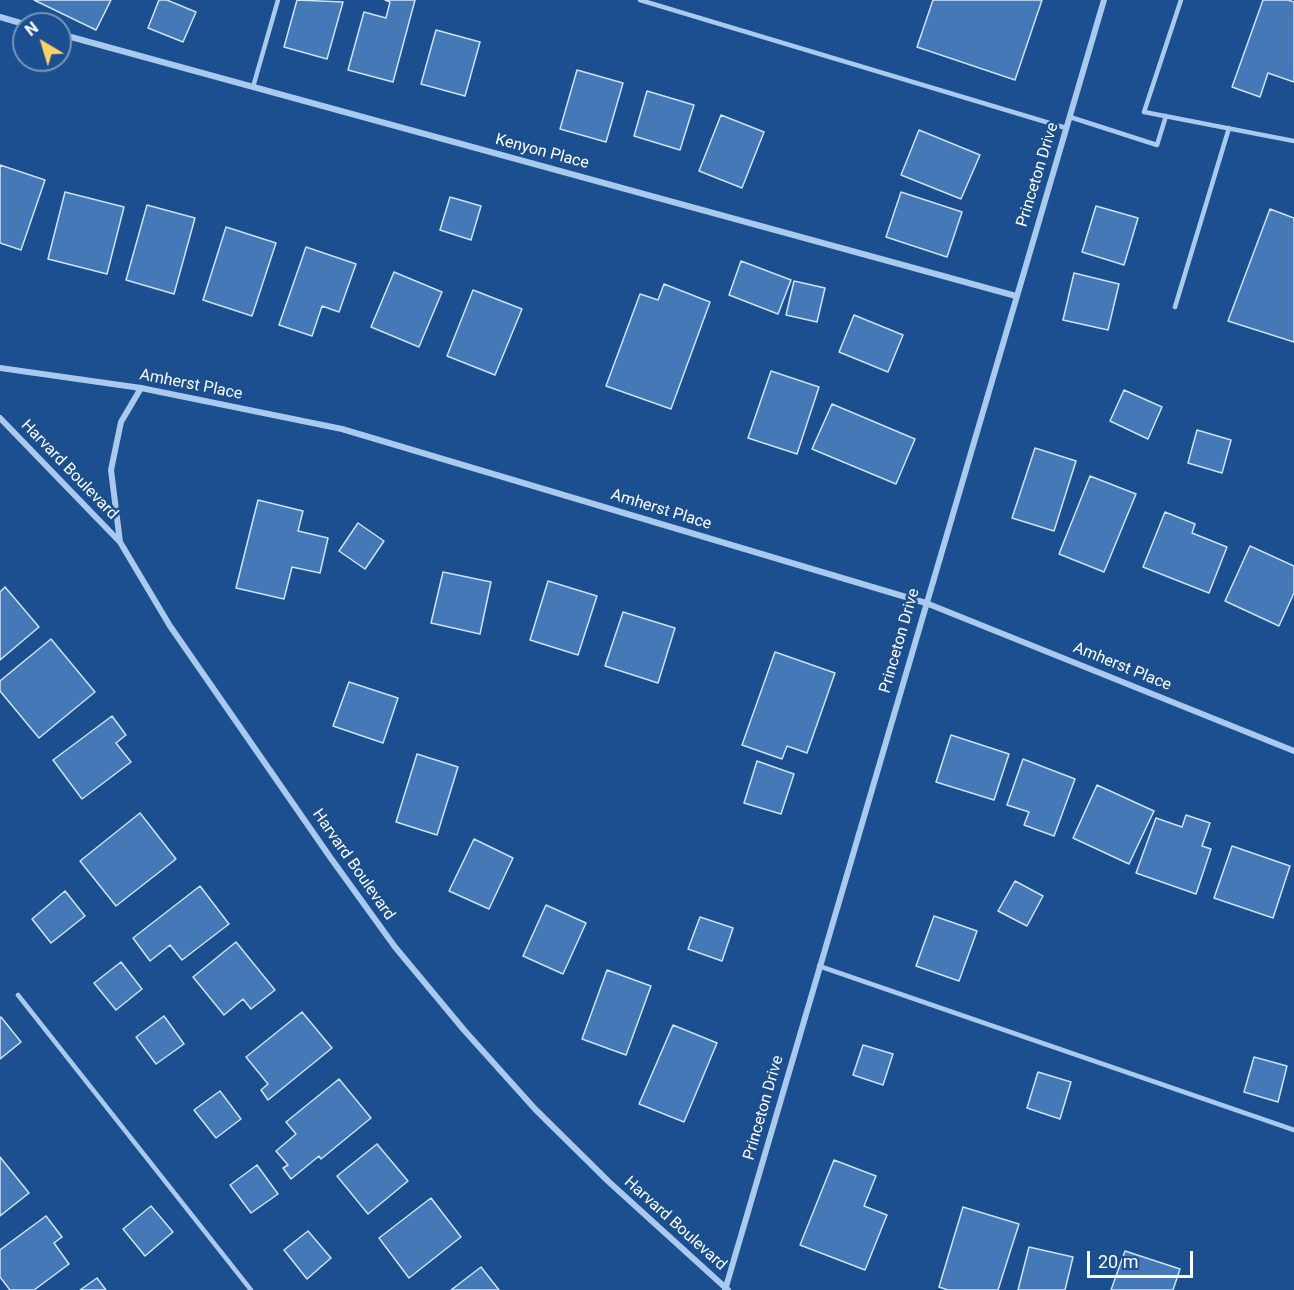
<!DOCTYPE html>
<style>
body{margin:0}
#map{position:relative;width:1294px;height:1290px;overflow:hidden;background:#1b4f8f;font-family:Roboto,sans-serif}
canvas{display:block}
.north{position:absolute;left:12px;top:12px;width:60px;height:60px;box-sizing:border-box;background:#1b4f8f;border:2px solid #7695bc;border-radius:50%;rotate:322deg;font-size:16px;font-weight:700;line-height:24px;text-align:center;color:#fff}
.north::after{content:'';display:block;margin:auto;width:21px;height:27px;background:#ffd166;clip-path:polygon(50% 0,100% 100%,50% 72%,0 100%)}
.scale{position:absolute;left:1087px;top:1251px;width:106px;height:27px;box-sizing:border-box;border:3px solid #fff;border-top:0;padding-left:8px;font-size:18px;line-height:21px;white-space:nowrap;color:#fff;-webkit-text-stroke:4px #1b4f8f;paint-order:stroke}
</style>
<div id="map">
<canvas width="1294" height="1290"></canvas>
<div class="north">N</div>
<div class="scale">20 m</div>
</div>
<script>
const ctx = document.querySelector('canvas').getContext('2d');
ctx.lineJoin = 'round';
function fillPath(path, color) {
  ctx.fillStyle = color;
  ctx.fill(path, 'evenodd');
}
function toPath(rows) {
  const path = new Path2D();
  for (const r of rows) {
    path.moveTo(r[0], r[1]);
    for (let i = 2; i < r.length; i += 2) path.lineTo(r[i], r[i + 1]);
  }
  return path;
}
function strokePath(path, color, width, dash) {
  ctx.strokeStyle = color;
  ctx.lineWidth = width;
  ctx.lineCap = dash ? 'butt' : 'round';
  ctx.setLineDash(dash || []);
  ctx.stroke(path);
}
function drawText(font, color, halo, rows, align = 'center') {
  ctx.font = font + ' Roboto,sans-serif';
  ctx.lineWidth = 5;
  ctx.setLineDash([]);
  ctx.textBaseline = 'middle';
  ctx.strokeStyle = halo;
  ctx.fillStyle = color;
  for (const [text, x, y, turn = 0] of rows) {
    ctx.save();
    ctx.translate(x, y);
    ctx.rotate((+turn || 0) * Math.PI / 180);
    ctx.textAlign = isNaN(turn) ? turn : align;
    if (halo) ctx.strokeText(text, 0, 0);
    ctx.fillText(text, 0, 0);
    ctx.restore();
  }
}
const building = toPath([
 [34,0,111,0,96,30,34,0],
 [159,0,167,0,196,12,183,42,148,28,159,0],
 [297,0,343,2,327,59,284,47,297,0],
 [385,0,415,0,393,82,348,70,364,12,386,18,390,2,385,0],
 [933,0,1042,0,1015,80,917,47,933,0],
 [1263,0,1288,0,1294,2,1294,82,1268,73,1260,97,1232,87,1263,0],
 [436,30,480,42,465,96,421,84,436,30],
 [577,70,623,83,606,142,560,129,577,70],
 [647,91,694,105,680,150,634,136,647,91],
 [721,115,764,132,742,188,699,171,721,115],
 [919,130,980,155,961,199,901,175,919,130],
 [0,165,45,180,21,250,0,243,0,165],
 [65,192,124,207,107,274,48,259,65,192],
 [901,192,962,212,947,257,886,237,901,192],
 [450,197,481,206,471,240,440,230,450,197],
 [147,205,195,218,174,294,126,280,147,205],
 [1096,206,1138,218,1124,265,1082,252,1096,206],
 [1270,209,1294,218,1294,342,1228,321,1270,209],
 [226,227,276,243,252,316,203,300,226,227],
 [306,247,356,264,339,312,322,306,312,336,279,325,306,247],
 [741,261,791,280,778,314,729,295,741,261],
 [394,272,442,292,419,347,371,327,394,272],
 [1074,273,1119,284,1108,330,1063,320,1074,273],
 [794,281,825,288,817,322,786,315,794,281],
 [664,284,710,302,671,409,606,386,640,294,658,300,664,284],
 [473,290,522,309,495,375,447,356,473,290],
 [854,315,903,335,888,372,839,352,854,315],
 [771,371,819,387,797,454,748,438,771,371],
 [1124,390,1162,407,1148,439,1110,421,1124,390],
 [832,404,915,439,896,484,812,449,832,404],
 [1197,430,1231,440,1222,473,1188,463,1197,430],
 [1035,448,1076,461,1054,531,1012,518,1035,448],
 [1090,476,1136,494,1104,572,1059,554,1090,476],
 [258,500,303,511,298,531,328,538,320,573,292,567,284,599,236,588,258,500],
 [1165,512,1195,524,1192,533,1227,547,1209,593,1143,567,1165,512],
 [358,523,384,541,365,569,339,551,358,523],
 [1250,546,1294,566,1294,593,1279,626,1225,601,1250,546],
 [443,572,491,582,480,634,431,623,443,572],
 [548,581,597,596,578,655,530,640,548,581],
 [5,587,39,627,0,660,0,592,5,587],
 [623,612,675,628,658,683,605,666,623,612],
 [51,639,95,692,39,738,0,691,0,681,51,639],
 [775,652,835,673,807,753,787,746,782,759,742,745,775,652],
 [349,682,398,698,383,743,333,726,349,682],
 [112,716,126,735,116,743,131,762,82,799,53,760,112,716],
 [951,735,1009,754,994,800,936,782,951,735],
 [417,754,458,767,437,835,396,822,417,754],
 [1023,759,1075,779,1054,836,1024,825,1029,812,1007,805,1023,759],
 [757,761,794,774,781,814,744,803,757,761],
 [1097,785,1154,811,1129,864,1073,838,1097,785],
 [140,813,176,859,116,906,80,861,140,813],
 [1186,815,1210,823,1202,846,1211,849,1196,894,1136,873,1156,818,1182,827,1186,815],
 [474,839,513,858,489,909,449,891,474,839],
 [1232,846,1290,866,1273,918,1214,898,1232,846],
 [1015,881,1043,896,1027,926,998,911,1015,881],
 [200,886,229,924,182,960,170,945,150,961,133,938,200,886],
 [65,891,85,916,51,943,32,919,65,891],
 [546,905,586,923,563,974,523,956,546,905],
 [934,916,977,931,959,981,916,966,934,916],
 [700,917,733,928,722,961,688,949,700,917],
 [236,942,275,990,251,1009,243,999,224,1015,193,977,236,942],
 [121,962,142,989,116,1010,94,983,121,962],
 [607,970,651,986,626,1055,582,1039,607,970],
 [302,1012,332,1048,268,1100,261,1090,268,1084,246,1057,302,1012],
 [164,1016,184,1044,156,1064,136,1037,164,1016],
 [1,1017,21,1042,0,1059,0,1018,1,1017],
 [673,1025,717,1043,684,1122,639,1104,673,1025],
 [863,1045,893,1054,883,1085,853,1075,863,1045],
 [1254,1057,1287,1066,1278,1102,1244,1092,1254,1057],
 [1038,1072,1071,1082,1060,1119,1027,1108,1038,1072],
 [339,1079,371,1118,321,1159,319,1156,291,1179,283,1168,288,1165,276,1151,296,1134,286,1122,339,1079],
 [220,1091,241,1119,216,1138,194,1110,220,1091],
 [377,1144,408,1181,368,1214,337,1176,377,1144],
 [0,1157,29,1193,0,1216,0,1157],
 [834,1160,876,1176,864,1206,887,1215,865,1270,800,1245,834,1160],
 [257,1165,278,1194,251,1213,230,1185,257,1165],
 [431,1198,461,1237,409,1278,379,1238,431,1198],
 [151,1206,173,1232,145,1256,123,1229,151,1206],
 [963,1207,1019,1224,998,1290,948,1290,939,1287,963,1207],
 [46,1216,62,1237,54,1243,69,1264,34,1290,10,1290,0,1277,0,1250,46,1216],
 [308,1231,331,1258,307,1279,284,1250,308,1231],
 [1029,1247,1073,1257,1065,1290,1018,1290,1029,1247],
 [1125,1251,1180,1269,1173,1290,1111,1290,1125,1251],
 [481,1267,499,1290,451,1290,481,1267],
 [97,1278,106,1290,80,1290,97,1278]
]);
fillPath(building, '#4478b7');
strokePath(building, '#cfe3fa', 1.5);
strokePath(toPath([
 [640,0,1066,128],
 [1181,0,1144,112,1294,141],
 [253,87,278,0],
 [1070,117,1157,145,1166,116],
 [1175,307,1229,128],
 [819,966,1294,1130],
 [18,995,251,1290]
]), '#a9c9ee', 4.5);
strokePath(toPath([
 [0,17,24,24],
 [60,34,1016,296],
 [0,368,141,388,342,429,926,603,1294,751],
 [0,418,120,542,170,626,330,857,395,947,464,1030,535,1109,609,1182,728,1290],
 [120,542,111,470,121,422,141,388],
 [725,1290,1104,0]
]), '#a9c9ee', 6);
drawText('16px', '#fff', '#1b4f8f', [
 ["Kenyon Place",542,152,15],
 ["Princeton Drive",1038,175,-73],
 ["Amherst Place",191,385,11],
 ["Harvard Boulevard",69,470,46],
 ["Amherst Place",661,510,17],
 ["Princeton Drive",900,641,-74],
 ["Amherst Place",1122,667,22],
 ["Harvard Boulevard",353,865,55],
 ["Princeton Drive",764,1108,-74],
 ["Harvard Boulevard",675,1224,42]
]);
</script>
